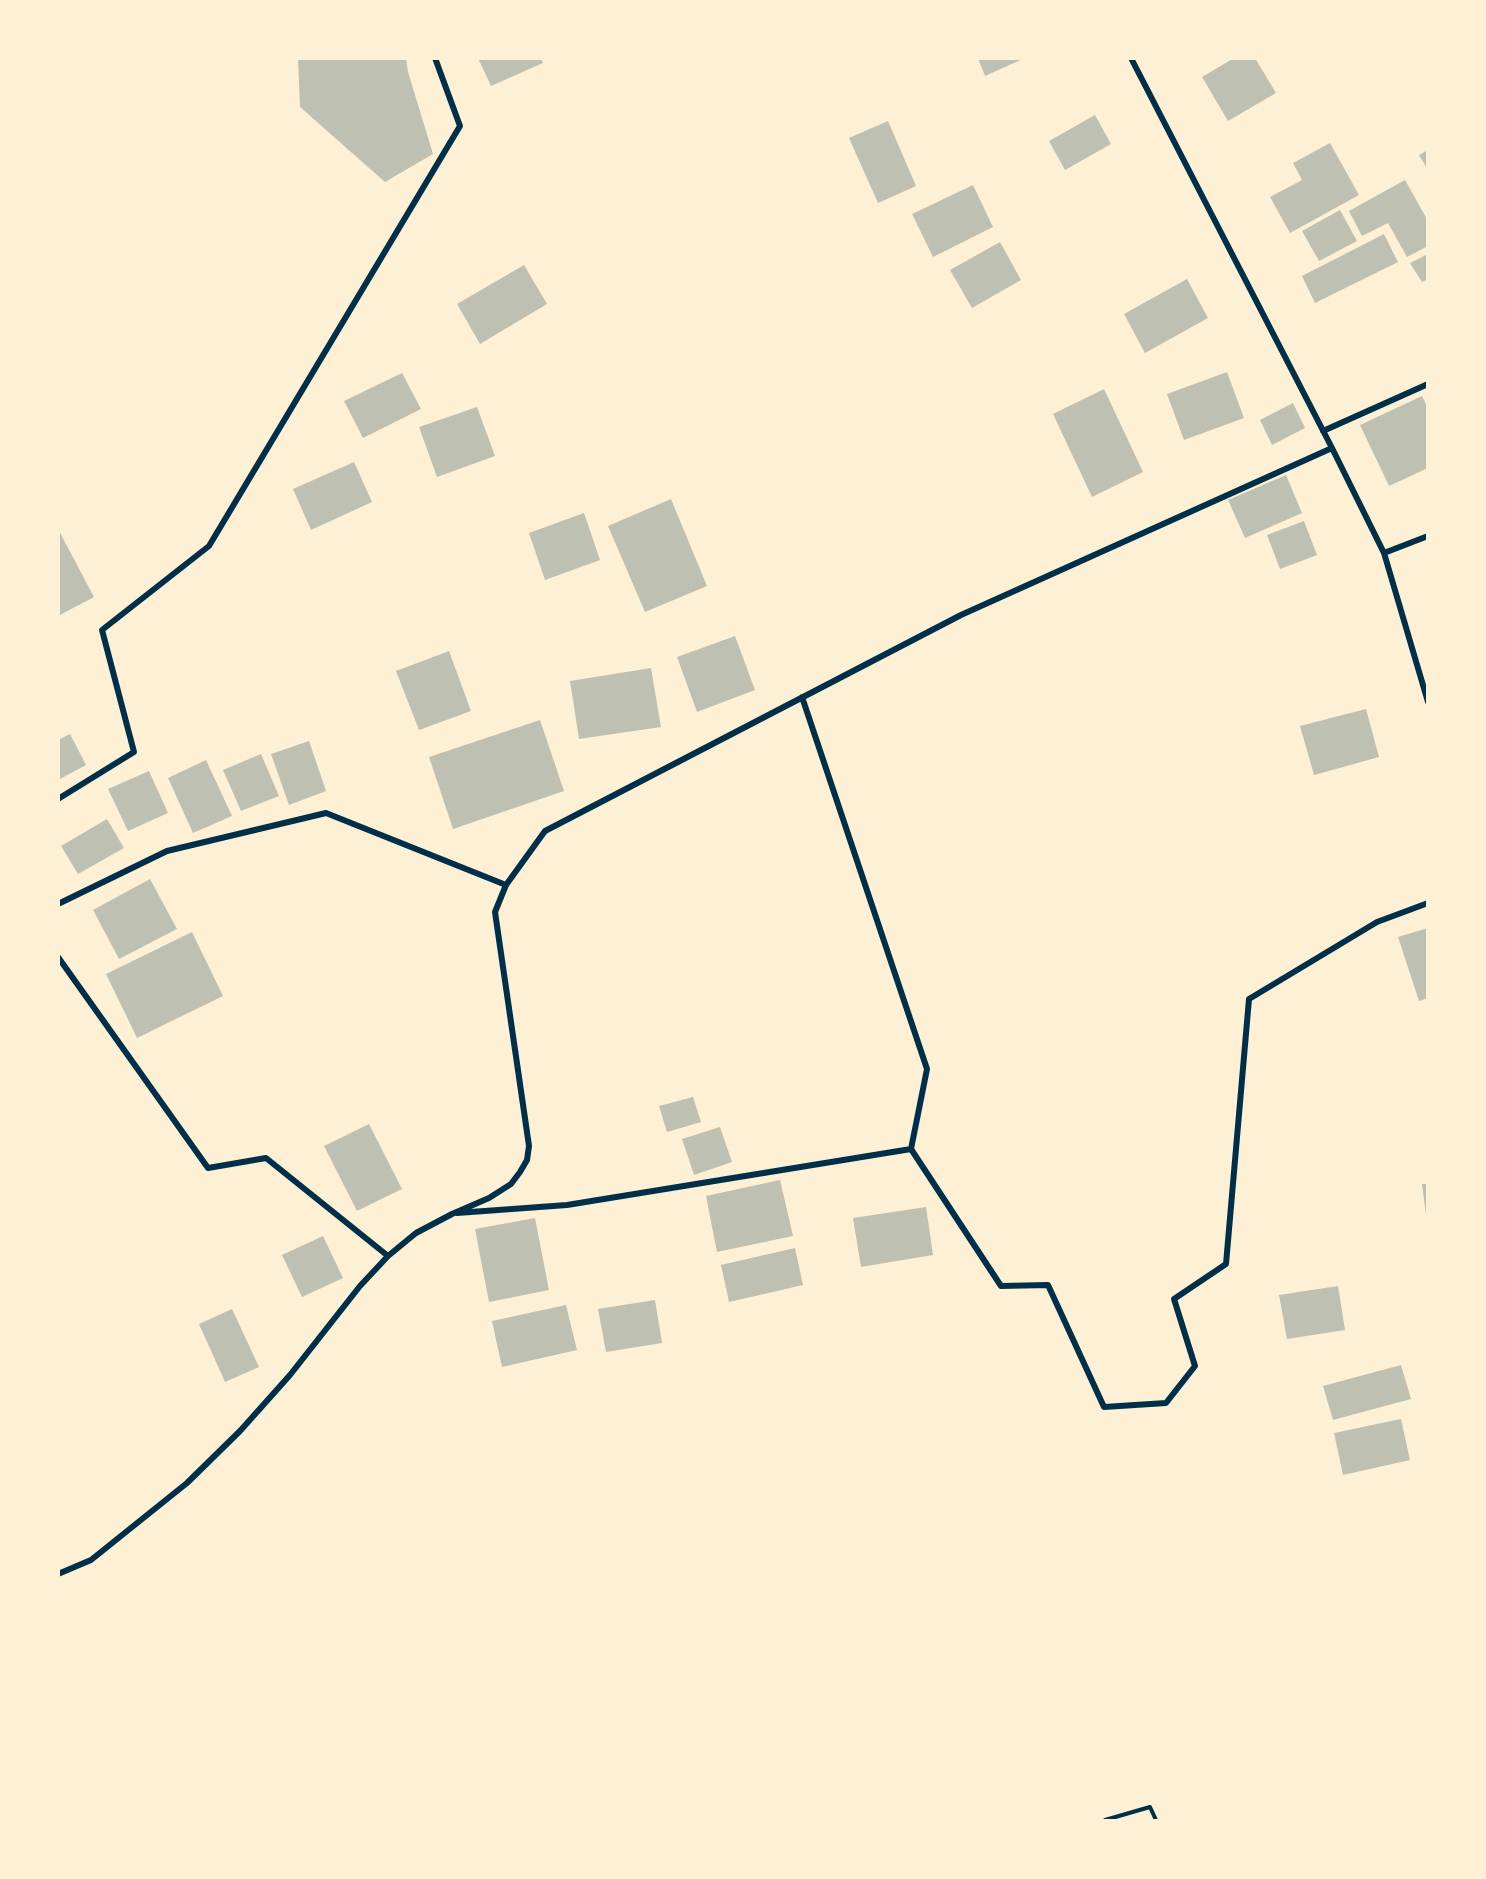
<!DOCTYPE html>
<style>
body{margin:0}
#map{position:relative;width:1486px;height:1879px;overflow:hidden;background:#fdf0d5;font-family:"Alegreya Sans",sans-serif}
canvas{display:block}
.frame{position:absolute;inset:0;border:60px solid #fdf0d5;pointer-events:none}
</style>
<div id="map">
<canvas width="1486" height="1879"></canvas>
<div class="frame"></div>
</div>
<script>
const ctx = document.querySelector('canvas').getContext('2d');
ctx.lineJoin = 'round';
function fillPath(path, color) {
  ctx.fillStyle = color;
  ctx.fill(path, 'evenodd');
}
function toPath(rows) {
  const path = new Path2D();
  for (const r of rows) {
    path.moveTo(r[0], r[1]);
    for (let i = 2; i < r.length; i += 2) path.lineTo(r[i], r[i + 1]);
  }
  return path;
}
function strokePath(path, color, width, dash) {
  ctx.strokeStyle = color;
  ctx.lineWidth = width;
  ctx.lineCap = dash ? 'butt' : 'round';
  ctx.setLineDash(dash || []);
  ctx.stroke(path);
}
fillPath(toPath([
 [298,58,406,58,408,72,433,154,385,182,300,107],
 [478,58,541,58,543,63,491,86],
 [978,58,1025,58,985,76],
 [1234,58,1255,58,1276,93,1228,121,1202,77],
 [1095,115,1111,144,1065,170,1049,141],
 [888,121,916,186,878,203,849,138],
 [1330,143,1359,195,1290,233,1270,197,1302,180,1293,163],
 [1428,150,1428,170,1419,155],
 [1405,180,1428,221,1428,246,1407,257,1388,223,1362,236,1349,211],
 [973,185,993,227,933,257,912,214],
 [1340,210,1357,241,1319,261,1302,231],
 [1384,234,1398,262,1315,303,1302,276],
 [1000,242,1021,280,972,308,950,270],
 [1428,254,1428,279,1422,282,1410,263],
 [524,265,547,304,480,344,457,304],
 [1187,279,1208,318,1145,353,1124,314],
 [1227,372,1244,418,1184,440,1167,394],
 [402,373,421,409,363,438,344,401],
 [1104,389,1143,472,1092,497,1053,414],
 [1422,396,1428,408,1428,468,1389,486,1360,425],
 [1293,403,1305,428,1272,445,1260,420],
 [477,407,495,456,437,477,419,427],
 [354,462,372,502,311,530,293,489],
 [1286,475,1302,513,1245,538,1228,500],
 [671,499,707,586,645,612,608,526],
 [584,513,600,560,545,580,529,533],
 [1304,521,1317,555,1280,569,1267,535],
 [58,529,94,597,58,616],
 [735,636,755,690,697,712,677,657],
 [449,651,471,711,419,730,396,671],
 [651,668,661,727,579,739,570,681],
 [1366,709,1379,757,1314,775,1300,726],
 [540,720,564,791,453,829,429,757],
 [70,734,86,765,58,780,58,740],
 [309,741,326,791,289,805,271,754],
 [261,754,279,796,241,811,223,770],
 [206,760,232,816,193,833,168,778],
 [149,771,168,813,128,831,108,789],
 [107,819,124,848,78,874,61,846],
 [150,879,177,929,119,959,93,910],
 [1428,928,1428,998,1419,1001,1398,937],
 [192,932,223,996,137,1038,106,974],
 [693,1097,701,1122,667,1132,659,1106],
 [369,1124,402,1189,357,1211,324,1146],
 [720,1127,732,1162,694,1175,682,1139],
 [780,1180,793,1236,717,1252,706,1196],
 [1422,1184,1428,1184,1428,1215,1426,1215],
 [926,1207,933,1255,861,1267,853,1218],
 [535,1218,549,1290,489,1302,475,1229],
 [323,1236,343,1278,302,1297,282,1255],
 [795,1248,803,1285,729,1302,721,1265],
 [1338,1286,1345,1330,1287,1339,1279,1295],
 [655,1300,662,1343,606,1352,598,1309],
 [566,1305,577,1350,502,1367,492,1321],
 [232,1309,259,1367,225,1382,199,1324],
 [1401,1365,1411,1399,1333,1420,1323,1386],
 [1401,1419,1410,1460,1343,1475,1334,1433]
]), '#bec0b2');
strokePath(toPath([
 [1105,1820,1150,1807,1156,1820]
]), '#003049', 4);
strokePath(toPath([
 [1131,58,1332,448,1384,553,1428,702],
 [1323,431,1428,384],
 [1384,553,1428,536],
 [58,799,134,752,102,630,209,546,460,126,435,58],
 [58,904,167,851,326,813,506,885],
 [58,957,208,1168,266,1158,388,1256],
 [911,1149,1001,1286,1048,1285,1104,1407,1166,1403,1195,1366,1174,1299,1226,1264,1249,999,1377,922,1428,903],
 [457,1213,567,1205,911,1149,927,1069,802,697],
 [58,1574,91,1560,187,1483,240,1431,290,1375,360,1286,388,1256,416,1233,452,1214,489,1198,511,1184,520,1172,527,1160,529,1146,495,912,506,885,545,831,961,615,1332,448]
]), '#003049', 6);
</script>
